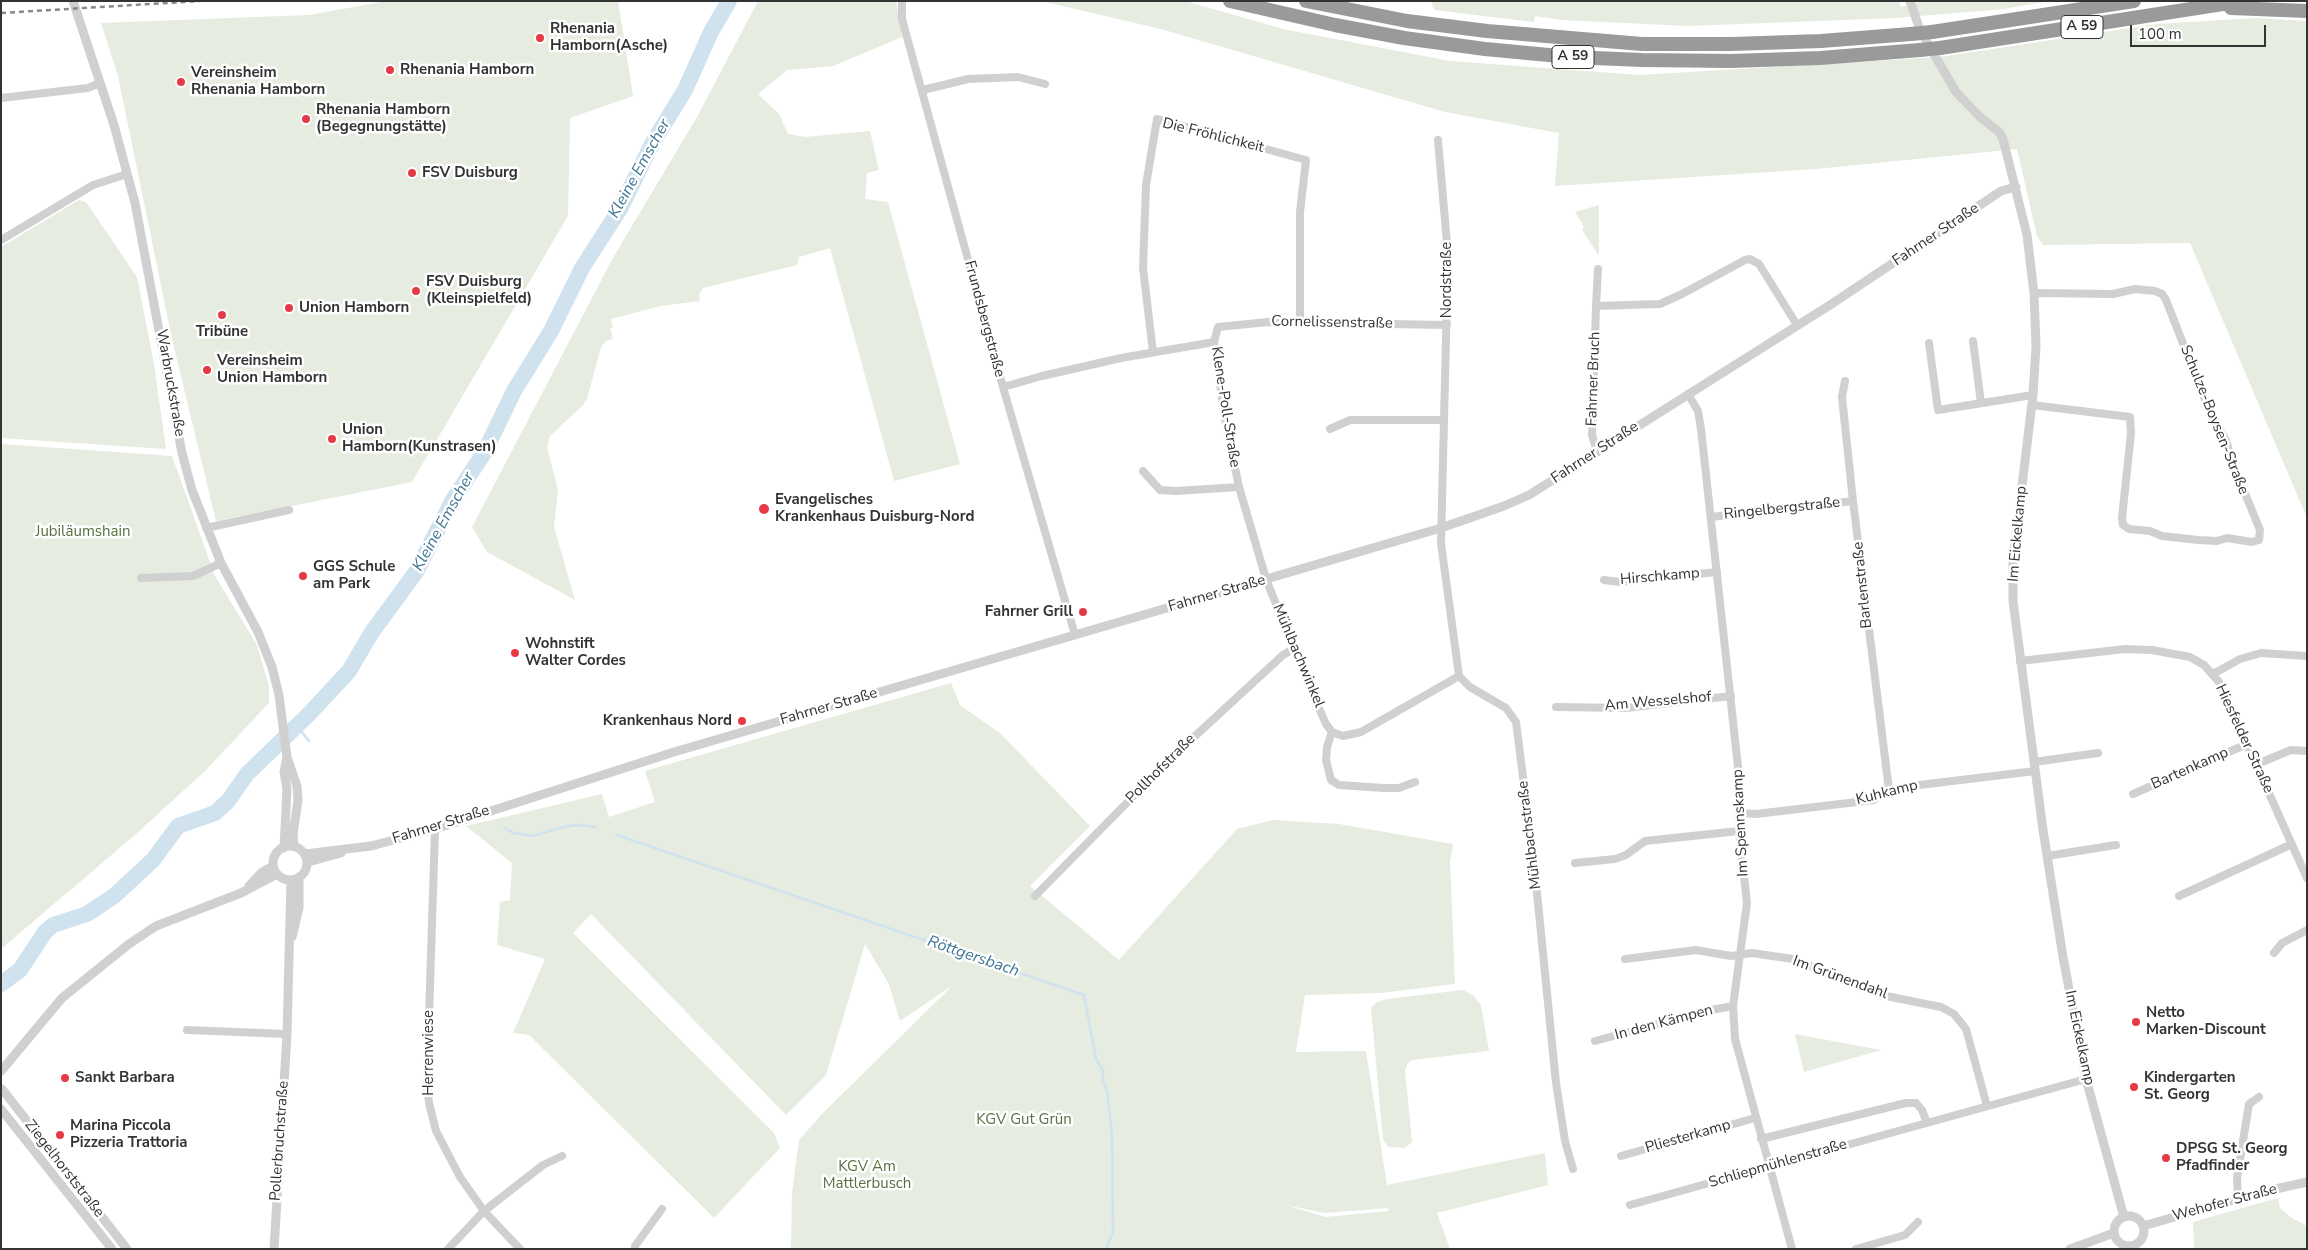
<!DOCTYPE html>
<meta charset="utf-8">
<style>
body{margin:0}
#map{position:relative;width:2308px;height:1250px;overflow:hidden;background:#fff;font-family:"Nunito Sans",sans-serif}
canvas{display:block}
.frame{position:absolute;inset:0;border:2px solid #333;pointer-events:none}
.scale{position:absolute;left:2130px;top:25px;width:136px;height:22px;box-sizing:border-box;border:2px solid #333;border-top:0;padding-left:6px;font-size:15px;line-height:18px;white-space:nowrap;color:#333;-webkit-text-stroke:4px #fff;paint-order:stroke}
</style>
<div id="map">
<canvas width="2308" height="1250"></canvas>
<div class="frame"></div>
<div class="scale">100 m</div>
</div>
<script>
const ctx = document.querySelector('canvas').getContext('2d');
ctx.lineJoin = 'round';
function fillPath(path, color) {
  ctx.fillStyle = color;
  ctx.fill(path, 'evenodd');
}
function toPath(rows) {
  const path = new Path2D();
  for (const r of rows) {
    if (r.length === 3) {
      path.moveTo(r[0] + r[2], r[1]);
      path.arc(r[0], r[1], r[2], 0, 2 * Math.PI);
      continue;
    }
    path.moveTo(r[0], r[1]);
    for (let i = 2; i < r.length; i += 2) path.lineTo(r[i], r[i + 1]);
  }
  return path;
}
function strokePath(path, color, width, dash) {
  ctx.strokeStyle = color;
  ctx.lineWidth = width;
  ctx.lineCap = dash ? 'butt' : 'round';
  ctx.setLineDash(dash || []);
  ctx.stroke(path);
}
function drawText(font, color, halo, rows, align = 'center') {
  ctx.font = font + ' "Nunito Sans",sans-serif';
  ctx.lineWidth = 5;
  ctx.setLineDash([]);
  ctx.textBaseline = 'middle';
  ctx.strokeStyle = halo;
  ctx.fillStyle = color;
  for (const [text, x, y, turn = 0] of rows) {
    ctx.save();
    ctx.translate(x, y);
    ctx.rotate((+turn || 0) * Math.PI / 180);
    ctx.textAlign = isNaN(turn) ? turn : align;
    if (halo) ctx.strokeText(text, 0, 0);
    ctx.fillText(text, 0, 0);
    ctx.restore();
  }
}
fillPath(toPath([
 [387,1,618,1,633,96,570,118,568,216,412,482,216,521,172,339,118,76,101,23,309,15],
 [758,1,896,1,902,37,833,66,787,70,758,94,779,114,788,134,805,137,870,131,879,170,867,173,865,199,888,202,960,464,894,481,830,248,799,257,797,265,703,288,699,294,700,301,661,306,611,319,613,327,610,328,613,339,606,341,601,347,587,399,583,405,550,436,547,447,558,490,554,527,575,600,487,552,472,527,614,256,697,117],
 [1041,1,1185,1,1283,29,1450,61,1639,75,1940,57,2157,24,2256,18,2307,21,2307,518,2190,243,2043,245,2037,236,2017,149,1816,169,1555,186,1559,133,1445,112,1161,29],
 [1431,1,1899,1,1901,7,1923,1,2049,1,2004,9,1896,18,1687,26,1562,20,1535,16,1534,22,1434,10],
 [79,200,86,202,137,277,154,364,166,449,1,438,1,247],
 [1599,205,1599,256,1582,230,1584,227,1575,212],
 [1,444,172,456,215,576,257,645,269,687,269,703,205,771,136,834,1,949],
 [951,683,960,705,1000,733,1090,826,1030,886,1119,960,1237,829,1273,820,1339,824,1453,844,1450,862,1455,984,1381,993,1305,995,1296,1052,1366,1051,1387,1185,1545,1153,1548,1185,1437,1213,1450,1249,791,1249,792,1193,799,1140,822,1114,953,985,900,1021,889,984,865,944,826,1075,786,1115,591,914,573,933,774,1133,780,1148,714,1218,529,1035,513,1033,545,959,497,945,500,902,510,900,512,863,466,826,602,794,609,817,655,802,645,771],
 [1286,1205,1324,1213,1388,1208,1389,1211,1325,1217],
 [1463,990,1473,995,1481,1005,1489,1051,1412,1060,1408,1063,1405,1070,1412,1142,1405,1148,1388,1147,1383,1139,1371,1007,1377,1002,1387,999],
 [1795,1034,1881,1050,1804,1072],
 [2278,1198,2280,1208,2292,1218,2307,1226,2307,1249,2194,1249,2193,1222]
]), '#e6ecdf');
strokePath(toPath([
 [297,726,309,741],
 [505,828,513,833,533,836,563,827,577,825,596,827],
 [617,835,1084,995,1096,1059,1103,1071,1103,1081,1107,1091,1112,1135,1113,1232,1106,1249]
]), '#cfe2ee', 2.5);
strokePath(toPath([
 [1,984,20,970,45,932,53,925,87,914,114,896,153,860,178,826,215,813,228,801,247,774,309,714,349,671,372,632,416,572,453,500,484,453,514,391,551,331,582,268,620,209,653,142,685,90,711,32,729,1]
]), '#cfe2ee', 16);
strokePath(toPath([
 [902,1,902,19,1003,387,1075,635],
 [923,90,968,79,1018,77,1045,84],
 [1,98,88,88,100,83],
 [1438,140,1448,255,1441,543,1459,676,1470,687,1506,708,1516,722,1534,863,1556,1083,1565,1141,1573,1169],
 [1,240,93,185,127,174],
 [1596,306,1598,269],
 [1447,325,1268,322,1218,327,1214,342,1225,419,1239,487,1266,579,1303,672,1326,724,1332,732,1343,736,1361,732,1459,676],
 [1973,341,1981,403],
 [1929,343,1938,410,2033,395],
 [1153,352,1143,268,1146,185,1157,119,1306,160,1300,212,1300,322],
 [1845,381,1842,397,1853,501,1889,790],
 [1003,387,1042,376,1121,358,1214,342],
 [1688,394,1698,411,1701,429,1738,767,1739,831,1747,903,1733,1006,1735,1039,1792,1249],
 [2032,405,2130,417,2131,433,2122,518,2123,525,2129,529,2150,531,2162,536,2198,540,2217,541,2227,538,2252,542,2259,540,2260,530,2233,464,2226,440,2209,410,2166,300,2162,294,2155,291,2135,289,2113,294,2034,293],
 [1330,429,1350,420,1444,420],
 [1597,451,1592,435,1596,306,1660,304,1682,294,1745,260,1750,259,1759,264,1797,325],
 [1143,471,1160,490,1176,491,1239,487],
 [1711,517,1853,501],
 [206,528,289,510],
 [141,578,193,576,221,563],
 [1604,580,1620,582,1717,572],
 [2020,661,2125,649,2152,650,2190,657,2204,665,2219,682,2307,878],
 [2213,674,2240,659,2261,653,2307,656],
 [1556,707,1626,708,1731,696],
 [1332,732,1327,747,1326,760,1331,780,1339,785,1384,788,1399,788,1415,782],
 [2034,762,2098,753],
 [2257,764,2291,750,2307,751],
 [2133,794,2247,744],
 [1740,813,1756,814,1874,800,1889,790,1903,787,2035,771],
 [435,829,427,1081,429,1103,436,1131,460,1177,484,1211,520,1249],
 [2047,856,2116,845],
 [1575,863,1615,859,1626,855,1645,841,1739,831],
 [1035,896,1168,761,1283,655,1293,649],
 [2179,896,2292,844],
 [2274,953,2282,943,2307,930],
 [1625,959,1696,950,1731,956,1752,953,1793,959,1881,995,1941,1007,1954,1014,1966,1029,1987,1106],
 [187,1030,287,1034],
 [1595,1041,1706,1011,1733,1006],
 [1761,1139,1906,1103,1916,1103,1922,1110,1927,1123],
 [1621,1156,1755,1118],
 [2238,1199,2237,1178,2249,1104,2259,1097],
 [1630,1205,2086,1079],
 [448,1249,484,1211,543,1165,562,1156],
 [635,1249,635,1246,662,1209],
 [1856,1249,1905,1235,1918,1222]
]), '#d0d0d0', 8);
strokePath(toPath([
 [73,1,114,125,135,203,182,453,192,490,221,563,258,632,272,667,279,695,287,757,297,786,298,800,293,834,294,846],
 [1910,1,1920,30,1956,92,1979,116,2000,133,2003,139,2027,235,2034,293,2036,346,2033,395,2013,560,2013,601,2043,830,2063,957,2086,1079,2124,1217],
 [290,863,17],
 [284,848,287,789,284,772,287,757],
 [305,854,371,846,435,829,674,752,1441,528,1504,506,1529,495,1830,305,2001,191,2016,187],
 [308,862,341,853],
 [249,886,261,873,273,866],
 [292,937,299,908,299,878],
 [1,1071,62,998,129,944,156,926,241,893,277,874],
 [2,1089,127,1249],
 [1,1109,112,1249],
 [2129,1231,15],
 [2143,1226,2262,1192,2307,1182],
 [274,1249,287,1034,291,880],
 [2070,1249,2114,1233]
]), '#d0d0d0', 9);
strokePath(toPath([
 [1230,1,1335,25,1404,38,1485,49,1570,57,1642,60,1731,61,1820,58,1920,50],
 [1306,1,1407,21,1487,31,1642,44,1732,44,1821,41,1911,34],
 [2231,8,2307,11],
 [1932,32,2134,1],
 [1940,48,2242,1]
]), '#9a9a9a', 14);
strokePath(toPath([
 [1,13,200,1]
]), '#888', 2.5, [5, 4]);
strokePath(toPath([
 [1911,34,1932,32],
 [1920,50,1940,48]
]), '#9a9a9a', 14);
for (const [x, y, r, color] of [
 [540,38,5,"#e63946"],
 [390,70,5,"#e63946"],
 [181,82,5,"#e63946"],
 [306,119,5,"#e63946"],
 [412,173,5,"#e63946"],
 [416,291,5,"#e63946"],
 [289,308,5,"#e63946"],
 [222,315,5,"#e63946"],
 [207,370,5,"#e63946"],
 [332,439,5,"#e63946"],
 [764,509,6,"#e63946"],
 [303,576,5,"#e63946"],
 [1083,612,5,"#e63946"],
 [515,653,5,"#e63946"],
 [742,721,5,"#e63946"],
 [2136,1022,5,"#e63946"],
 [65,1078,5,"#e63946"],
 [2134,1087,5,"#e63946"],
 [60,1135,5,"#e63946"],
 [2166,1158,5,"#e63946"]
]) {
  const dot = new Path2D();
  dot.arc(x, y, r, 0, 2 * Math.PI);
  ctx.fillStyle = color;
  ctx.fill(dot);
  strokePath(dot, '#fff', 2);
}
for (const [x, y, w] of [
 [2082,27,42],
 [1573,57,42]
]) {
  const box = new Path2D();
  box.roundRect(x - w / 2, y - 11.5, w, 23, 4);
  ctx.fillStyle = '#fff';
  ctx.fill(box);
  strokePath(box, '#333', 1);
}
drawText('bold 14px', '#333', null, [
 ["A 59",2082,27],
 ["A 59",1573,57]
]);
drawText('bold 15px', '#333', '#fff', [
 ["Rhenania",550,29],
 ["Hamborn(Asche)",550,46],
 ["Rhenania Hamborn",400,70],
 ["Vereinsheim",191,73],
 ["Rhenania Hamborn",191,90],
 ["Rhenania Hamborn",316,110],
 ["(Begegnungstätte)",316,127],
 ["FSV Duisburg",422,173],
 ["FSV Duisburg",426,282],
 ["(Kleinspielfeld)",426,299],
 ["Union Hamborn",299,308],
 ["Tribüne",222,332,"center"],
 ["Vereinsheim",217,361],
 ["Union Hamborn",217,378],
 ["Union",342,430],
 ["Hamborn(Kunstrasen)",342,447],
 ["Evangelisches",775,500],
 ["Krankenhaus Duisburg-Nord",775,517],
 ["GGS Schule",313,567],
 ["am Park",313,584],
 ["Fahrner Grill",1073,612,"right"],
 ["Wohnstift",525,644],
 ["Walter Cordes",525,661],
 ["Krankenhaus Nord",732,721,"right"],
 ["Netto",2146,1013],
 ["Marken-Discount",2146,1030],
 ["Sankt Barbara",75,1078],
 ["Kindergarten",2144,1078],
 ["St. Georg",2144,1095],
 ["Marina Piccola",70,1126],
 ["Pizzeria Trattoria",70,1143],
 ["DPSG St. Georg",2176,1149],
 ["Pfadfinder",2176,1166]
], 'left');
drawText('15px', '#333', '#fff', [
 ["Die Fröhlichkeit",1213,136,14],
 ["Fahrner Straße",1936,235,-34],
 ["Nordstraße",1447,280,-90],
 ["Frundsbergstraße",984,319,75],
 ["Cornelissenstraße",1332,323,1],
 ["Fahrner Bruch",1594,379,-88],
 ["Warbruckstraße",170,383,80],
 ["Klene-Poll-Straße",1225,407,81],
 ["Schulze-Boysen-Straße",2214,420,68],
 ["Fahrner Straße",1595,453,-33],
 ["Ringelbergstraße",1782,509,-6],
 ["Im Eickelkamp",2018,534,-85],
 ["Hirschkamp",1660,577,-5],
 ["Barlenstraße",1863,585,-96],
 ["Fahrner Straße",1217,594,-16],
 ["Mühlbachwinkel",1298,656,67],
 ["Am Wesselshof",1658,702,-5],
 ["Fahrner Straße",829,707,-16],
 ["Hiesfelder Straße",2244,739,65],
 ["Pollhofstraße",1161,769,-45],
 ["Bartenkamp",2190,769,-24],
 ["Kuhkamp",1887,793,-14],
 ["Im Spennskamp",1741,823,-93],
 ["Fahrner Straße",441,825,-17],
 ["Mühlbachstraße",1530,835,-97],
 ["Im Grünendahl",1840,978,20],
 ["In den Kämpen",1664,1023,-15],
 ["Im Eickelkamp",2079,1038,78],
 ["Herrenwiese",429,1053,-90],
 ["Pliesterkamp",1688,1137,-16],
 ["Pollerbruchstraße",280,1141,-86],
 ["Schliepmühlenstraße",1778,1164,-16],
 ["Ziegelhorststraße",64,1169,52],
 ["Wehofer Straße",2225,1203,-15]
]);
drawText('15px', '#56703f', '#fff', [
 ["Jubiläumshain",83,532],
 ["KGV Gut Grün",1024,1120],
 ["KGV Am",867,1167],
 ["Mattlerbusch",867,1184]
]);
drawText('italic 16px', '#3f7597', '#fff', [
 ["Kleine Emscher",640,169,-61],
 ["Kleine Emscher",444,522,-61],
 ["Röttgersbach",973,957,19]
]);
</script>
